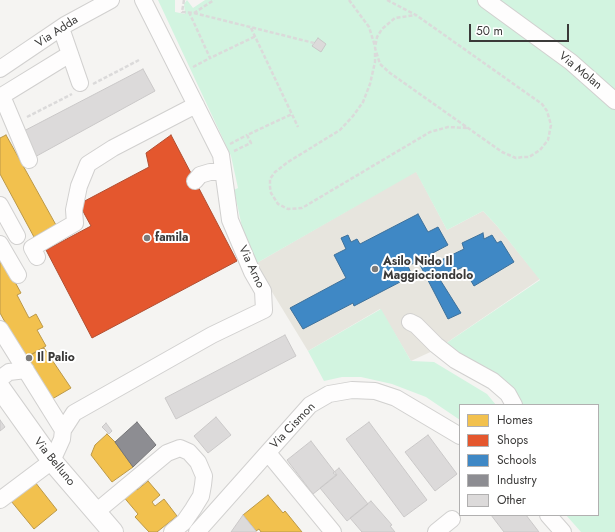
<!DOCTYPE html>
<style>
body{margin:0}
#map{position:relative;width:615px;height:532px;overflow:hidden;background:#f5f4f2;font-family:Jost,sans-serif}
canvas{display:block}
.legend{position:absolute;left:459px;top:404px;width:140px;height:112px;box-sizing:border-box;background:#fff;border:1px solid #b1b0b0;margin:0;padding:5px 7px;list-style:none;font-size:12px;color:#3b3a39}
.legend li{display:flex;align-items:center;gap:8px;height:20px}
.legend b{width:20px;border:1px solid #b1b0b0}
.scale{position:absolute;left:469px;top:24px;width:100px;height:18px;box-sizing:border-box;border:2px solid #3b3a39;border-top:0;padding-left:5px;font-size:12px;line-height:14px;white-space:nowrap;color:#3b3a39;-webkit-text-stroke:3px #fff;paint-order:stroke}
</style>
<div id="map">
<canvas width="615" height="532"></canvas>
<ul class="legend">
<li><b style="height:11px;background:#f2c14e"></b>Homes</li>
<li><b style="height:11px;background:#e4572e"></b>Shops</li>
<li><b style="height:11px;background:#3f88c5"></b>Schools</li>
<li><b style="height:11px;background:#8d8d92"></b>Industry</li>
<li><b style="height:11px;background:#dcdada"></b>Other</li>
</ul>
<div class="scale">50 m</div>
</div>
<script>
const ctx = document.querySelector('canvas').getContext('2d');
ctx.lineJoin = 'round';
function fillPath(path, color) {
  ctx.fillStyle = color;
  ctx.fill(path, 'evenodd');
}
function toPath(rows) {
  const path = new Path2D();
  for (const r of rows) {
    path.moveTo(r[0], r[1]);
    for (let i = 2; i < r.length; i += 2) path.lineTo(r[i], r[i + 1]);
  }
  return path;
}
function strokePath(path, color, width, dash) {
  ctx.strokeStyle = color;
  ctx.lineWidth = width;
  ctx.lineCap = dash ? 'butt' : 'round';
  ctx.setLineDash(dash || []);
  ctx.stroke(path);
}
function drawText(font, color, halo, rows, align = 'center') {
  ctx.font = font + ' Jost,sans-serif';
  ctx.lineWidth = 4;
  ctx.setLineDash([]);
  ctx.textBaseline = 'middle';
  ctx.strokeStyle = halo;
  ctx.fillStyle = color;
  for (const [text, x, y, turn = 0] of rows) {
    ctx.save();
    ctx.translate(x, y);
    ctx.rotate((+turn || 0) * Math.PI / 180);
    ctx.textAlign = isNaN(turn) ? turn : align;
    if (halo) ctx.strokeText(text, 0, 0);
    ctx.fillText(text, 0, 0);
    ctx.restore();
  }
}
fillPath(toPath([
 [416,171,447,230,483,211,497,226,540,279,439,348,411,361,380,309,308,351,255,264]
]), '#e7e5de');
fillPath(toPath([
 [158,0,175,0,175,12,185,14,184,4,187,0,193,8,205,0,615,0,615,532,581,532,566,515,598,515,598,405,514,405,439,348,540,280,497,226,483,211,447,230,416,172,255,264,245,241,234,190,238,188,231,156],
 [381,309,411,361,434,362,487,394,496,405,460,405,460,420,426,397,392,384,361,377,342,377,324,381,308,351]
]), '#d2f4e0');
const homes = toPath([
 [6,135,56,225,34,237,0,174,0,138,6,135],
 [3,260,21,293,17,295,29,318,36,314,43,327,37,330,46,346,25,358,0,313,0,262,3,260],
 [44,348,71,388,47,402,25,358,44,348],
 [107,434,115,442,133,467,112,482,91,455,95,445,107,434],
 [148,481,160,495,152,502,155,506,164,499,177,516,157,532,149,532,135,517,138,514,122,495,134,485,137,490,148,481],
 [35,482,57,510,34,529,11,501,35,482],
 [268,495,283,513,285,511,302,532,261,532,259,529,256,531,243,515,268,495]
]);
fillPath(homes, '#f2c14e');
strokePath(homes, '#bb9848', 1);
const shops = toPath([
 [171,135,237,261,92,338,46,250,91,226,79,204,149,167,146,153,171,135]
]);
fillPath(shops, '#e4572e');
strokePath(shops, '#b14e31', 1);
const schools = toPath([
 [418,214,428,232,438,227,448,245,429,255,439,278,461,313,448,319,418,261,408,266,411,273,400,278,402,281,354,306,353,303,303,329,290,308,346,278,334,255,346,249,341,238,348,235,351,242,357,239,360,244,418,214],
 [483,233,484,239,492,235,497,243,501,241,514,262,474,286,463,267,439,278,433,264,464,249,462,243,483,233]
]);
fillPath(schools, '#3f88c5');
strokePath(schools, '#3e719b', 1);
const industry = toPath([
 [137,422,156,445,133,467,115,442,137,422]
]);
fillPath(industry, '#8d8d92');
strokePath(industry, '#747477', 1);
const building = toPath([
 [318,38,326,44,321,52,312,46,318,38],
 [143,69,155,91,33,158,20,133,143,69],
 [285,335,296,356,176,419,165,398,285,335],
 [216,417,231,435,208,453,194,436,216,417],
 [0,420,5,427,0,431,0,420],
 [369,422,427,500,404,517,346,439,369,422],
 [106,423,112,431,109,434,102,427,106,423],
 [428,435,457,474,435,491,405,452,428,435],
 [311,441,337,475,313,494,287,460,311,441],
 [339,468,368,504,347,521,320,488,336,475,333,473,339,468],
 [371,501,392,525,390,526,395,532,362,532,350,518,371,501],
 [243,515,256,531,256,532,231,532,243,515],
 [491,515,526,515,539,532,504,532,491,515]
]);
fillPath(building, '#dcdada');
strokePath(building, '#cac8c8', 1);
const minor = toPath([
 [486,0,571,62,615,101],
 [61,28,80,83],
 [0,69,65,25,111,0],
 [2,96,29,160],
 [0,97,70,54],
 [195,181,200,175,210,172,223,172],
 [0,205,17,236],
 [0,244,18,275],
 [37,257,32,248,75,223,74,210,79,186,88,164,113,148,196,105],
 [410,322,416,325,436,345,455,360,493,381,508,394,514,405],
 [0,329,63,430],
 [0,379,9,372,26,370],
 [268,453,333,532],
 [0,500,52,461,62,439,63,430,74,413,212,335,264,310,263,291,252,272,230,220,221,155,143,0],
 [96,512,167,453,180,448,189,452,198,462,204,476,203,485,201,496,193,509,184,522,172,532],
 [548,515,563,532],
 [197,532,310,405,329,394,352,390,375,391,396,398,460,436],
 [436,532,452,519]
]);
const major = toPath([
 [0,388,52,461,113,532]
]);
strokePath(minor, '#d1d0cf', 18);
strokePath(major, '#d1d0cf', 22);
strokePath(toPath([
 [184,0,182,12,194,13,214,0],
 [349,0,369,27,375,46],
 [387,0,416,15,542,104,547,111,551,125,548,140,540,150,529,157,523,157,516,158,502,152,390,73,380,64,375,48,377,37,382,29,395,18,416,15],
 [189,12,210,58,256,36],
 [194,13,314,43],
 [251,28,298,127],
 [375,53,375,62,370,84,363,102,353,116,340,130,288,162,275,172,270,179,270,187,271,193,278,204,288,209,302,208,430,132,448,127,467,128],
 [193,67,210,58],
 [93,84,139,60],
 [27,117,72,94],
 [230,144,247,135],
 [234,151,251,143,247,135,292,114]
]), '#dbdada', 2.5, [4, 2]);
strokePath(minor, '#fefdfd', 16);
strokePath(major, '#fefdfd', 20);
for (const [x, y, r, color] of [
 [147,238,4,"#7c7b7a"],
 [375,269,4,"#7c7b7a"],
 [29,358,4,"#7c7b7a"]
]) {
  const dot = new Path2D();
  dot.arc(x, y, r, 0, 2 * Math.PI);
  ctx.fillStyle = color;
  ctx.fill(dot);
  strokePath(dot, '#fff', 1.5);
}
drawText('12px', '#3b3a39', '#fff', [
 ["Via Adda",57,32,-33],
 ["Via Molan",580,71,39],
 ["Via Arno",251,267,65],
 ["Via Cismon",293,426,-46],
 ["Via Belluno",54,462,51]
]);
drawText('bold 12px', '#3b3a39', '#fff', [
 ["famila",155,238],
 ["Asilo Nido Il",383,262],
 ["Maggiociondolo",383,276],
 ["Il Palio",37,358]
], 'left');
</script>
